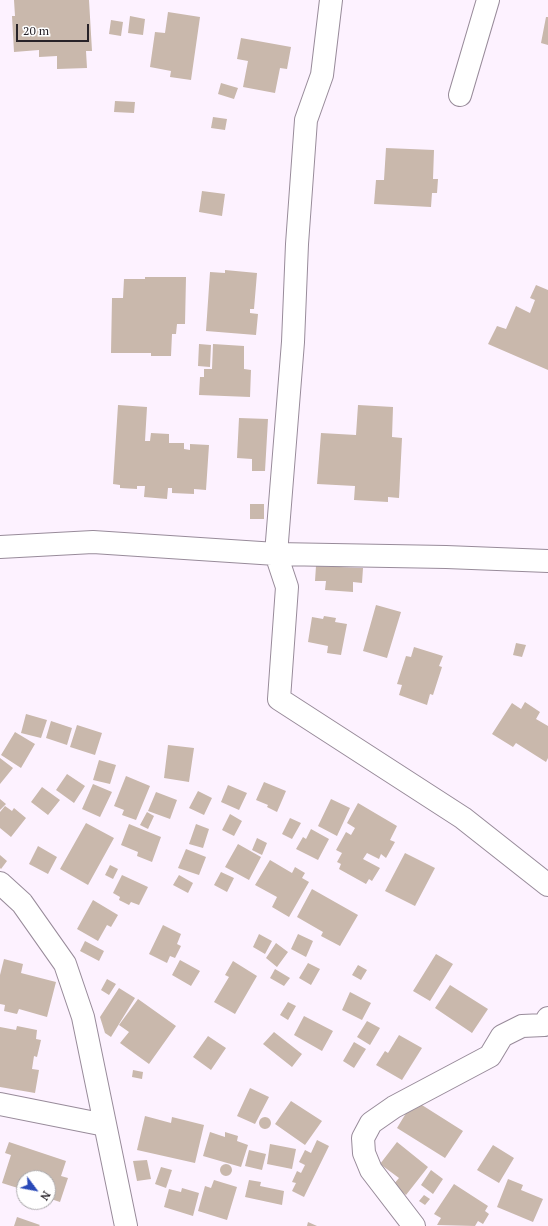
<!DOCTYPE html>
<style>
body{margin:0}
#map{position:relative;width:548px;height:1226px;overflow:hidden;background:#fdf2ff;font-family:"PT Serif",serif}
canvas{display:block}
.north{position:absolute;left:16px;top:1170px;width:40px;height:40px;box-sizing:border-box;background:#fff;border:1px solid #a9a7a9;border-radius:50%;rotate:122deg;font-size:11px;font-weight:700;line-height:16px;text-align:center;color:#272228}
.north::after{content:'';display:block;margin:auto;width:14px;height:18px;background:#2949b8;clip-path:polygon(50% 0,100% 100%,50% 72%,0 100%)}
.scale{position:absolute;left:16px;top:24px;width:73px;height:18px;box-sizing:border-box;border:2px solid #272228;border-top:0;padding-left:5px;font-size:12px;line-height:14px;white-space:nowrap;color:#272228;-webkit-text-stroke:3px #fff;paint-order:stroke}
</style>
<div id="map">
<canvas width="548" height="1226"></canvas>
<div class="north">N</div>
<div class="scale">20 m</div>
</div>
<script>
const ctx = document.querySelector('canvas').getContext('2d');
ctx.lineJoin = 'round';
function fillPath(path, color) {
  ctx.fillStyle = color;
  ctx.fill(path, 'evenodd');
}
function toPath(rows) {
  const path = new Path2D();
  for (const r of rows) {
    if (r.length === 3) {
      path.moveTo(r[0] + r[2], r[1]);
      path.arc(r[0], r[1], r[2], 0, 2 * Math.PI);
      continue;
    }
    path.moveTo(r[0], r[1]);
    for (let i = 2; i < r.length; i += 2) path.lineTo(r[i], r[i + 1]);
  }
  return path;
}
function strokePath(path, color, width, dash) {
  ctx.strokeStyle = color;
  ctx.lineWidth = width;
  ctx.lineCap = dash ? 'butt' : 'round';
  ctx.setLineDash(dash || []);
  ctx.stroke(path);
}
fillPath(toPath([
 [14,0,89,0,92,51,86,51,87,68,57,69,57,56,39,57,39,50,14,52,12,16,15,16],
 [168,12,200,17,191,80,170,77,171,71,150,67,155,32,165,33],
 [130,16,145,19,143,35,128,33],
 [546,17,548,17,548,45,541,43],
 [111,20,123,22,121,36,109,34],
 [241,38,291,47,287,69,280,68,275,93,243,87,248,61,237,59],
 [221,83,238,88,234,99,218,94],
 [115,101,135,102,134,113,114,112],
 [213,117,227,119,225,130,211,128],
 [386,148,434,150,433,179,438,179,437,193,432,193,431,207,374,204,376,180,384,180],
 [202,191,225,194,222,216,199,212],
 [225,270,257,273,254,309,250,309,250,313,258,314,256,335,206,331,210,272,225,273],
 [145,277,186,277,185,324,177,324,176,334,172,334,171,356,151,356,151,353,111,353,112,298,123,298,124,279,145,279],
 [536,285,548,290,548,370,488,344,497,326,506,329,516,306,530,313,535,300,530,298],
 [199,344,211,345,210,367,198,366],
 [213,344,244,346,244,369,251,370,250,397,199,395,200,377,204,377,204,369,212,369],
 [118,405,147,407,145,441,150,441,151,433,169,434,169,443,184,443,184,449,190,450,190,444,209,445,206,490,194,489,194,494,172,493,172,488,168,488,167,499,144,497,145,486,137,486,137,489,120,488,120,485,113,484],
 [358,405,393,407,392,437,402,438,399,498,388,497,388,502,354,500,355,486,317,484,321,433,356,435],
 [239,418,268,419,265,471,252,471,252,459,237,458],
 [250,504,264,504,264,519,250,519],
 [316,566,363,568,362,583,353,582,353,592,325,590,326,581,315,581],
 [376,605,401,612,387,658,363,651],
 [324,616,336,618,335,622,347,624,341,655,327,653,328,646,308,642,312,617,323,619],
 [516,643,526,645,522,657,513,655],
 [414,647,443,656,439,666,442,667,433,695,430,694,427,705,399,695,402,685,397,684,406,656,411,657],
 [525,702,540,712,536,719,548,726,548,758,546,762,516,743,513,747,492,734,512,703,521,709],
 [26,714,47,720,41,738,21,733],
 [51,721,72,728,67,745,46,738],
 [77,725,102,733,95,755,70,747],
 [15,732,35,744,21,768,1,755],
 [168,745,194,748,189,782,164,778],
 [0,758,13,768,0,784],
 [99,760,116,765,110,784,93,780],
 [67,774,85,786,74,803,56,790],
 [126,776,150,786,136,820,122,815,124,810,114,806],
 [264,782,286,791,277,812,267,807,268,805,256,800],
 [93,784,112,792,100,817,82,809],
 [228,785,247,793,239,810,221,802],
 [42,787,60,800,48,815,31,802],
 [198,791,212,798,204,815,189,808],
 [156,792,177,800,170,819,148,811],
 [0,799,6,804,0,810],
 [331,799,350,808,337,836,318,826],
 [358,803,397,826,390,840,395,842,386,858,381,854,379,859,367,853,363,859,380,868,372,881,369,879,366,884,339,869,341,864,337,862,342,853,336,850,346,832,351,835,355,828,347,823],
 [5,806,12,811,14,808,26,818,11,837,0,828,0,812],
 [147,812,154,816,148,829,140,825],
 [230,814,242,821,234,836,222,830],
 [290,818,301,823,292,839,282,834],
 [86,823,114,838,88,885,60,869],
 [129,824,161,837,152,862,137,856,138,852,121,845],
 [196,824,209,829,203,848,189,844],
 [311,829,329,839,318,860,296,849,303,837,306,839],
 [257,838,267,843,262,855,252,850],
 [238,844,261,857,249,880,225,867],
 [38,846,57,857,48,874,29,864],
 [186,849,206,857,199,875,178,868],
 [405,853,435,868,415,906,385,891],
 [0,855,7,861,1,869,0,868],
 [270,860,292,873,295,867,305,873,302,878,309,882,289,917,272,907,277,897,255,885],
 [110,865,118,869,113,879,105,875],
 [221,872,234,878,227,892,214,885],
 [122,875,148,887,139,905,131,902,129,905,119,900,120,897,113,893],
 [179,875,193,883,188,893,173,885],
 [312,889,358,915,340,946,321,936,323,932,297,917],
 [93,900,118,915,111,927,107,925,98,941,77,929],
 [163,925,181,934,177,944,181,946,175,958,170,956,167,963,149,954],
 [259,934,272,941,265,954,253,947],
 [298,934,313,941,306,957,291,949],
 [85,941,104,951,99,961,80,951],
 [276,943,288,952,277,967,266,958],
 [436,954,453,964,430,1001,413,991],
 [4,959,23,964,21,973,56,982,47,1017,19,1009,17,1014,4,1011,5,1005,0,1004,0,975],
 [180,960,200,971,191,986,172,975],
 [233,961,257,976,235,1014,214,1002,229,977,225,975],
 [308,963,320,969,311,985,299,978],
 [358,965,367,970,361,980,352,975],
 [275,969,290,978,284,986,270,978],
 [107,979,116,984,109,995,101,990],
 [450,985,488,1009,472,1033,435,1008],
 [119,988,135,998,111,1037,105,1033,100,1017],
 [350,992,371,1003,362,1020,342,1010],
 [138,999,176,1026,149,1064,120,1043,129,1032,119,1025],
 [288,1002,296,1006,288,1020,280,1015],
 [304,1016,333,1031,322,1051,294,1035],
 [367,1021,380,1028,370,1045,357,1037],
 [17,1026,37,1030,36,1039,41,1040,37,1057,34,1056,32,1069,39,1070,35,1093,0,1087,0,1027,16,1030],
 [274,1032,302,1054,292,1067,263,1044],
 [399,1035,422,1048,402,1080,376,1065,385,1051,388,1053],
 [208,1036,226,1048,211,1070,193,1057],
 [354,1042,366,1049,354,1068,343,1061],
 [133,1070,143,1072,142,1079,132,1077],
 [250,1088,269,1097,255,1124,237,1116],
 [414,1100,463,1131,445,1158,397,1128],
 [291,1101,322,1121,305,1145,275,1124],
 [145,1116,171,1123,172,1117,204,1125,195,1163,137,1150],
 [265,1123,6],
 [210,1132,225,1137,225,1132,238,1136,237,1141,248,1145,241,1167,203,1156],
 [317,1140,329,1146,304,1197,292,1191,296,1183,292,1182,297,1171,301,1173,305,1165,299,1162,305,1150,311,1153],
 [9,1142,66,1161,61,1176,68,1178,60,1202,48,1198,48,1178,24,1178,24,1190,2,1183,11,1155,5,1153],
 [397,1142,428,1167,406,1195,393,1185,399,1178,380,1164],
 [270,1144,296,1149,292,1169,267,1164],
 [493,1145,514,1158,499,1183,477,1170],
 [249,1150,266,1154,262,1170,245,1166],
 [147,1160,151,1179,137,1181,133,1161],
 [226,1170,6],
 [161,1167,172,1170,166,1188,155,1184],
 [431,1170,443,1179,433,1194,421,1185],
 [508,1179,523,1185,521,1190,543,1199,533,1222,497,1207],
 [214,1180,237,1187,227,1220,198,1211,205,1186,211,1188],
 [249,1180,261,1182,260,1186,284,1191,282,1205,245,1197],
 [454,1184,488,1206,485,1211,489,1214,483,1224,478,1221,475,1226,437,1225,441,1218,434,1214],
 [182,1188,199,1193,193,1216,164,1207,169,1189,181,1192],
 [424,1195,430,1199,425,1205,419,1201],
 [17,1217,40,1225,39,1226,14,1226],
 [308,1222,317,1226,307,1226]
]), '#c9b8ac');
const minor = toPath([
 [331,0,322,75,306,120,297,244,293,342,276,554,287,587,279,699,463,818,548,885],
 [460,95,488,0],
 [0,547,93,542,276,554,446,557,548,561],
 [0,883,22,903,65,964,83,1017,126,1226],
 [0,1104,105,1125],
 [414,1226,371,1170,364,1153,363,1138,371,1123,394,1107,490,1056,502,1036,522,1026,544,1025,548,1018]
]);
strokePath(minor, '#988b9a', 24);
strokePath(minor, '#fff', 22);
</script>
